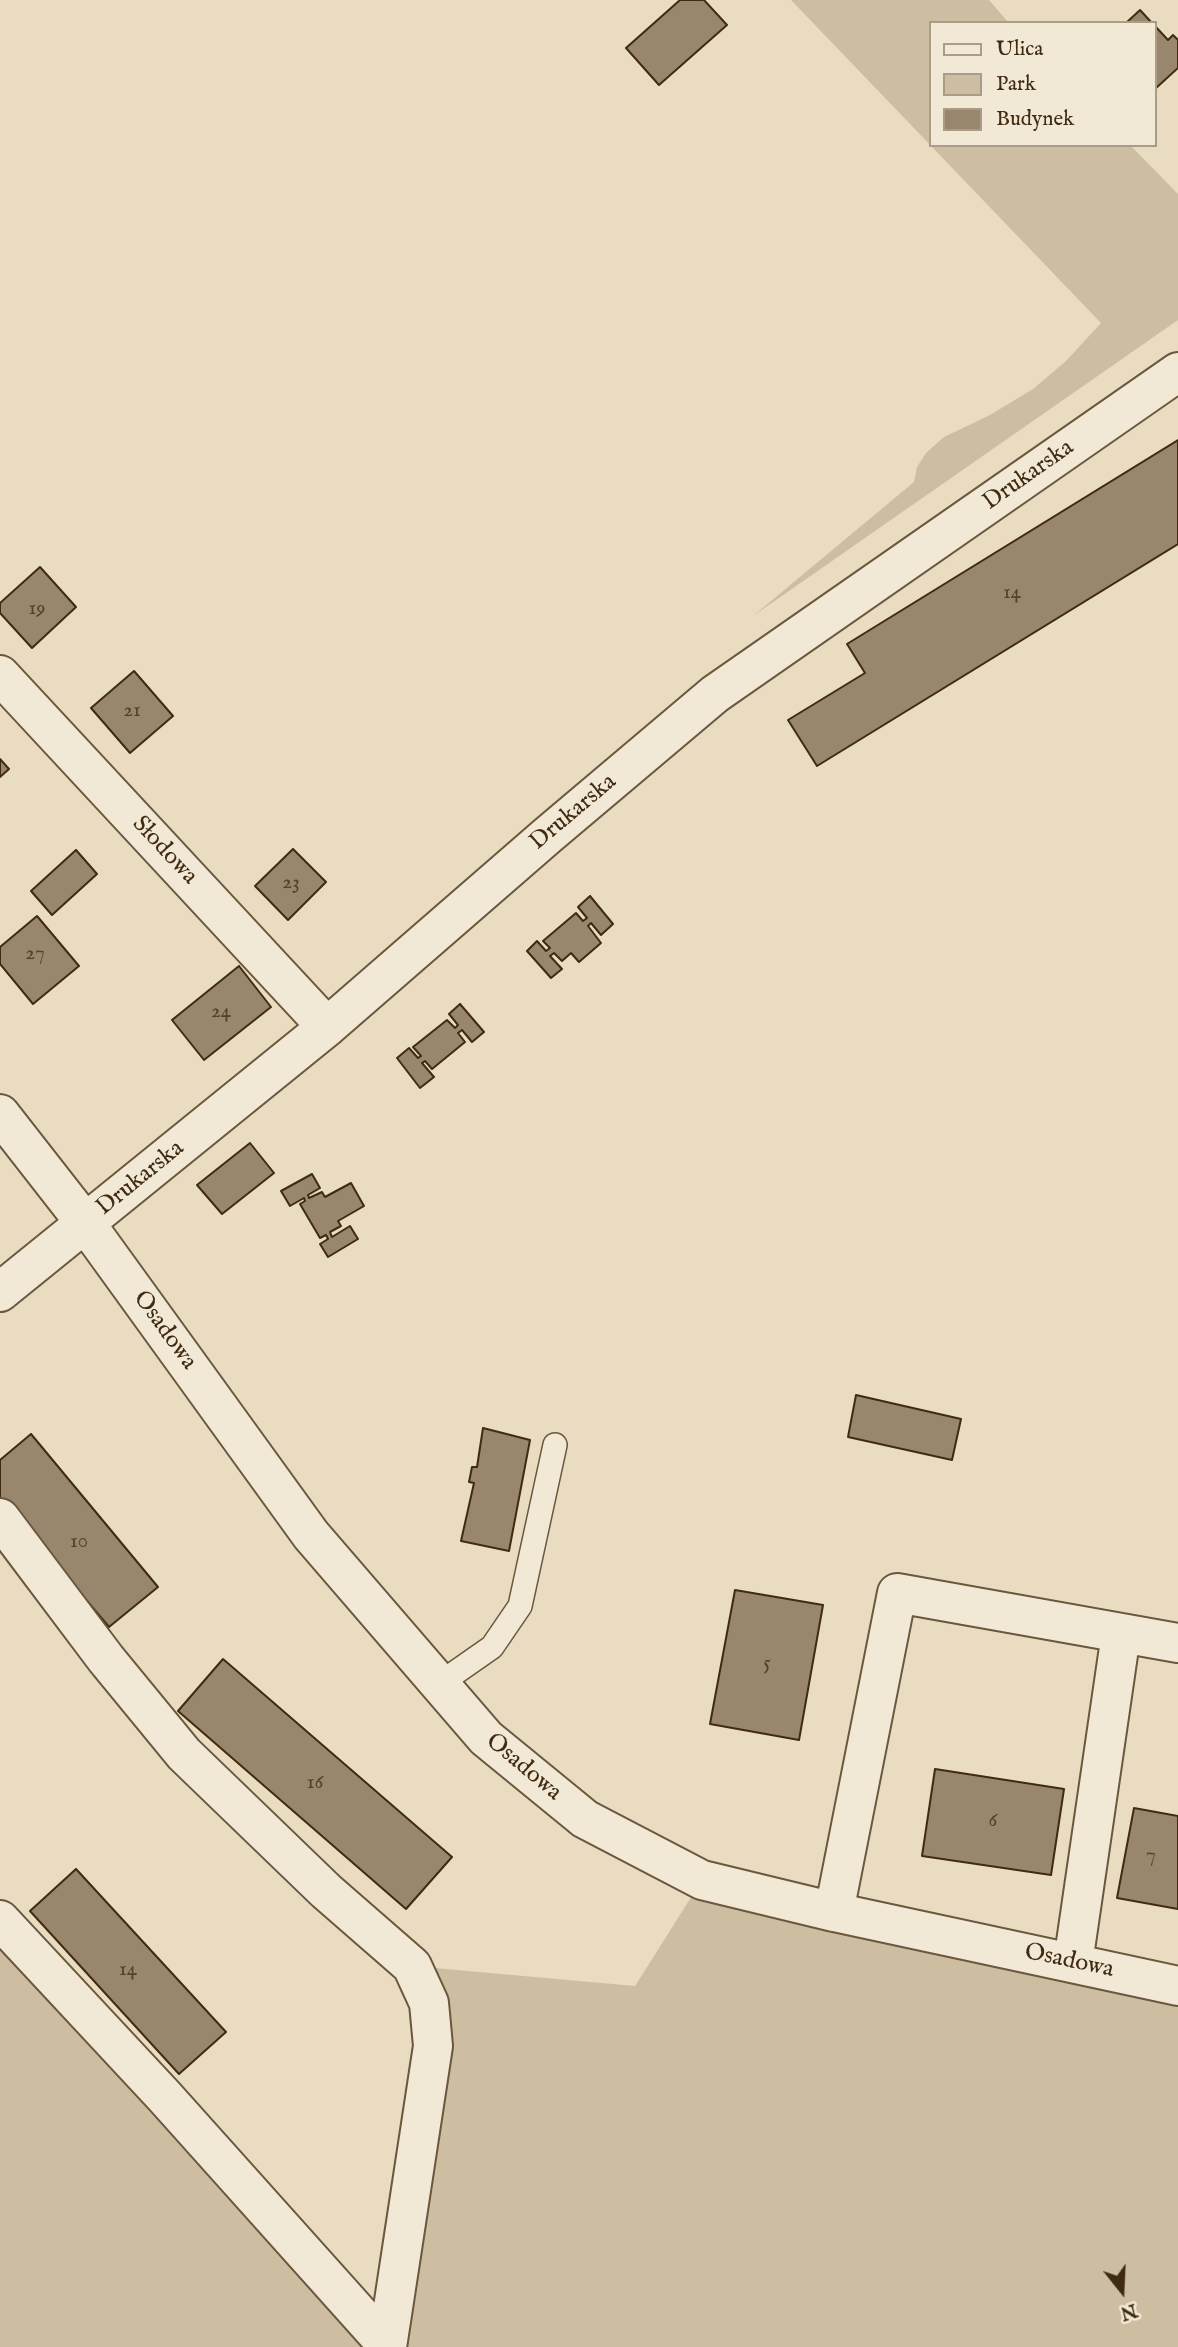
<!DOCTYPE html>
<meta charset="utf-8">
<style>
body{margin:0}
#map{position:relative;width:1178px;height:2347px;overflow:hidden;background:#eadcc0;font-family:"IM FELL English",serif}
canvas{display:block}
.legend{position:absolute;left:929px;top:21px;width:228px;height:126px;box-sizing:border-box;background:#f1e8d6;border:2px solid #aa9c87;margin:0;padding:9px 12px;list-style:none;font-size:21px;color:#402b11}
.legend li{display:flex;align-items:center;gap:14px;height:35px}
.legend b{width:35px;border:2px solid #aa9c87}
.north{position:absolute;left:1087px;top:2256px;width:70px;height:70px;-webkit-text-stroke:5px #f1e8d6;paint-order:stroke;rotate:162deg;font-size:19px;font-weight:700;line-height:28px;text-align:center;color:#402b11}
.north::after{content:'';display:block;margin:auto;width:24px;height:32px;background:#402b11;clip-path:polygon(50% 0,100% 100%,50% 72%,0 100%)}
</style>
<div id="map">
<canvas width="1178" height="2347"></canvas>
<ul class="legend">
<li><b style="height:9px;background:#f1e8d6"></b>Ulica</li>
<li><b style="height:19px;background:#cdbea2"></b>Park</li>
<li><b style="height:19px;background:#98876c"></b>Budynek</li>
</ul>
<div class="north">N</div>
</div>
<script>
const ctx = document.querySelector('canvas').getContext('2d');
ctx.lineJoin = 'round';
function fillPath(path, color) {
  ctx.fillStyle = color;
  ctx.fill(path, 'evenodd');
}
function toPath(rows) {
  const path = new Path2D();
  for (const r of rows) {
    path.moveTo(r[0], r[1]);
    for (let i = 2; i < r.length; i += 2) path.lineTo(r[i], r[i + 1]);
  }
  return path;
}
function strokePath(path, color, width, dash) {
  ctx.strokeStyle = color;
  ctx.lineWidth = width;
  ctx.lineCap = dash ? 'butt' : 'round';
  ctx.setLineDash(dash || []);
  ctx.stroke(path);
}
function drawText(font, color, halo, rows, align = 'center') {
  ctx.font = font + ' "IM FELL English",serif';
  ctx.lineWidth = 5;
  ctx.setLineDash([]);
  ctx.textBaseline = 'middle';
  ctx.strokeStyle = halo;
  ctx.fillStyle = color;
  for (const [text, x, y, turn = 0] of rows) {
    ctx.save();
    ctx.translate(x, y);
    ctx.rotate((+turn || 0) * Math.PI / 180);
    ctx.textAlign = isNaN(turn) ? turn : align;
    if (halo) ctx.strokeText(text, 0, 0);
    ctx.fillText(text, 0, 0);
    ctx.restore();
  }
}
fillPath(toPath([
 [791,0,989,0,1009,23,931,23,931,145,1130,145,1178,194,1178,320,753,616,914,482,917,467,926,453,944,437,990,415,1033,389,1066,361,1101,323],
 [702,1880,1178,1986,1178,2347,387,2347,433,2046,412,1966,635,1986],
 [0,1935,367,2347,0,2347]
]), '#cdbea2');
const building = toPath([
 [680,0,704,0,727,25,659,85,626,48,680,0],
 [1140,10,1152,23,1126,23,1140,10],
 [1155,26,1168,40,1173,35,1178,40,1178,68,1155,89,1155,26],
 [1178,440,1178,544,817,766,788,720,865,673,847,644,1178,440],
 [40,567,76,607,32,648,0,613,0,603,40,567],
 [134,671,173,716,130,753,91,708,134,671],
 [0,759,9,769,0,777,0,759],
 [293,849,326,882,288,920,255,886,293,849],
 [76,850,97,874,52,915,31,891,76,850],
 [590,896,613,924,601,935,591,923,588,926,601,943,579,962,571,953,562,961,554,953,550,956,562,969,551,978,527,951,537,941,546,951,550,948,543,941,576,913,583,921,587,918,578,907,590,896],
 [37,916,79,966,33,1004,0,964,0,947,37,916],
 [239,966,271,1007,204,1060,172,1020,239,966],
 [460,1004,484,1032,472,1042,462,1030,458,1033,465,1042,432,1069,425,1061,422,1063,434,1077,420,1088,397,1058,409,1048,418,1058,421,1056,413,1047,447,1020,455,1028,458,1025,449,1014,460,1004],
 [250,1143,274,1173,222,1214,197,1185,250,1143],
 [312,1174,320,1188,308,1195,309,1198,322,1192,325,1197,351,1183,364,1206,338,1221,341,1226,330,1232,332,1237,350,1226,358,1239,328,1257,320,1244,328,1239,326,1235,320,1238,300,1204,305,1201,304,1198,290,1206,281,1191,312,1174],
 [856,1395,961,1419,952,1460,848,1437,856,1395],
 [483,1428,530,1440,509,1551,461,1541,474,1483,469,1482,472,1467,477,1467,483,1428],
 [31,1434,158,1587,109,1627,0,1498,0,1460,31,1434],
 [735,1590,823,1605,799,1740,710,1724,735,1590],
 [223,1659,452,1857,406,1909,178,1711,223,1659],
 [935,1769,1064,1789,1051,1875,922,1856,935,1769],
 [1134,1808,1178,1816,1178,1909,1117,1898,1134,1808],
 [76,1869,226,2032,179,2074,30,1911,76,1869]
]);
fillPath(building, '#98876c');
strokePath(building, '#402b11', 2);
const service = toPath([
 [439,1684,492,1647,520,1606,555,1445]
]);
const minor = toPath([
 [0,675,327,1027],
 [0,1114,86,1224,311,1535,486,1738,585,1819,702,1880,834,1912,1178,1986],
 [0,1292,327,1027,548,835,715,694,1178,372],
 [0,1518,106,1659,184,1754,326,1891,412,1966,429,2003,433,2046,387,2347],
 [834,1912,897,1593,1178,1643],
 [0,1920,164,2096,387,2345],
 [1073,1963,1121,1634]
]);
strokePath(service, '#6a573d', 26);
strokePath(minor, '#6a573d', 42);
strokePath(service, '#f1e8d6', 23);
strokePath(minor, '#f1e8d6', 38);
drawText('21px', '#564228', null, [
 ["14",1012,594],
 ["19",37,610],
 ["21",132,712],
 ["23",291,884],
 ["27",35,955],
 ["24",221,1013],
 ["10",79,1543],
 ["5",767,1665],
 ["16",315,1784],
 ["6",993,1822],
 ["7",1151,1857],
 ["14",128,1971]
]);
drawText('24px', '#402b11', '#f1e8d6', [
 ["Drukarska",1029,476,-35],
 ["Drukarska",574,813,-40],
 ["Słodowa",164,851,47],
 ["Drukarska",141,1179,-39],
 ["Osadowa",164,1331,54],
 ["Osadowa",523,1768,40],
 ["Osadowa",1069,1962,12]
]);
</script>
